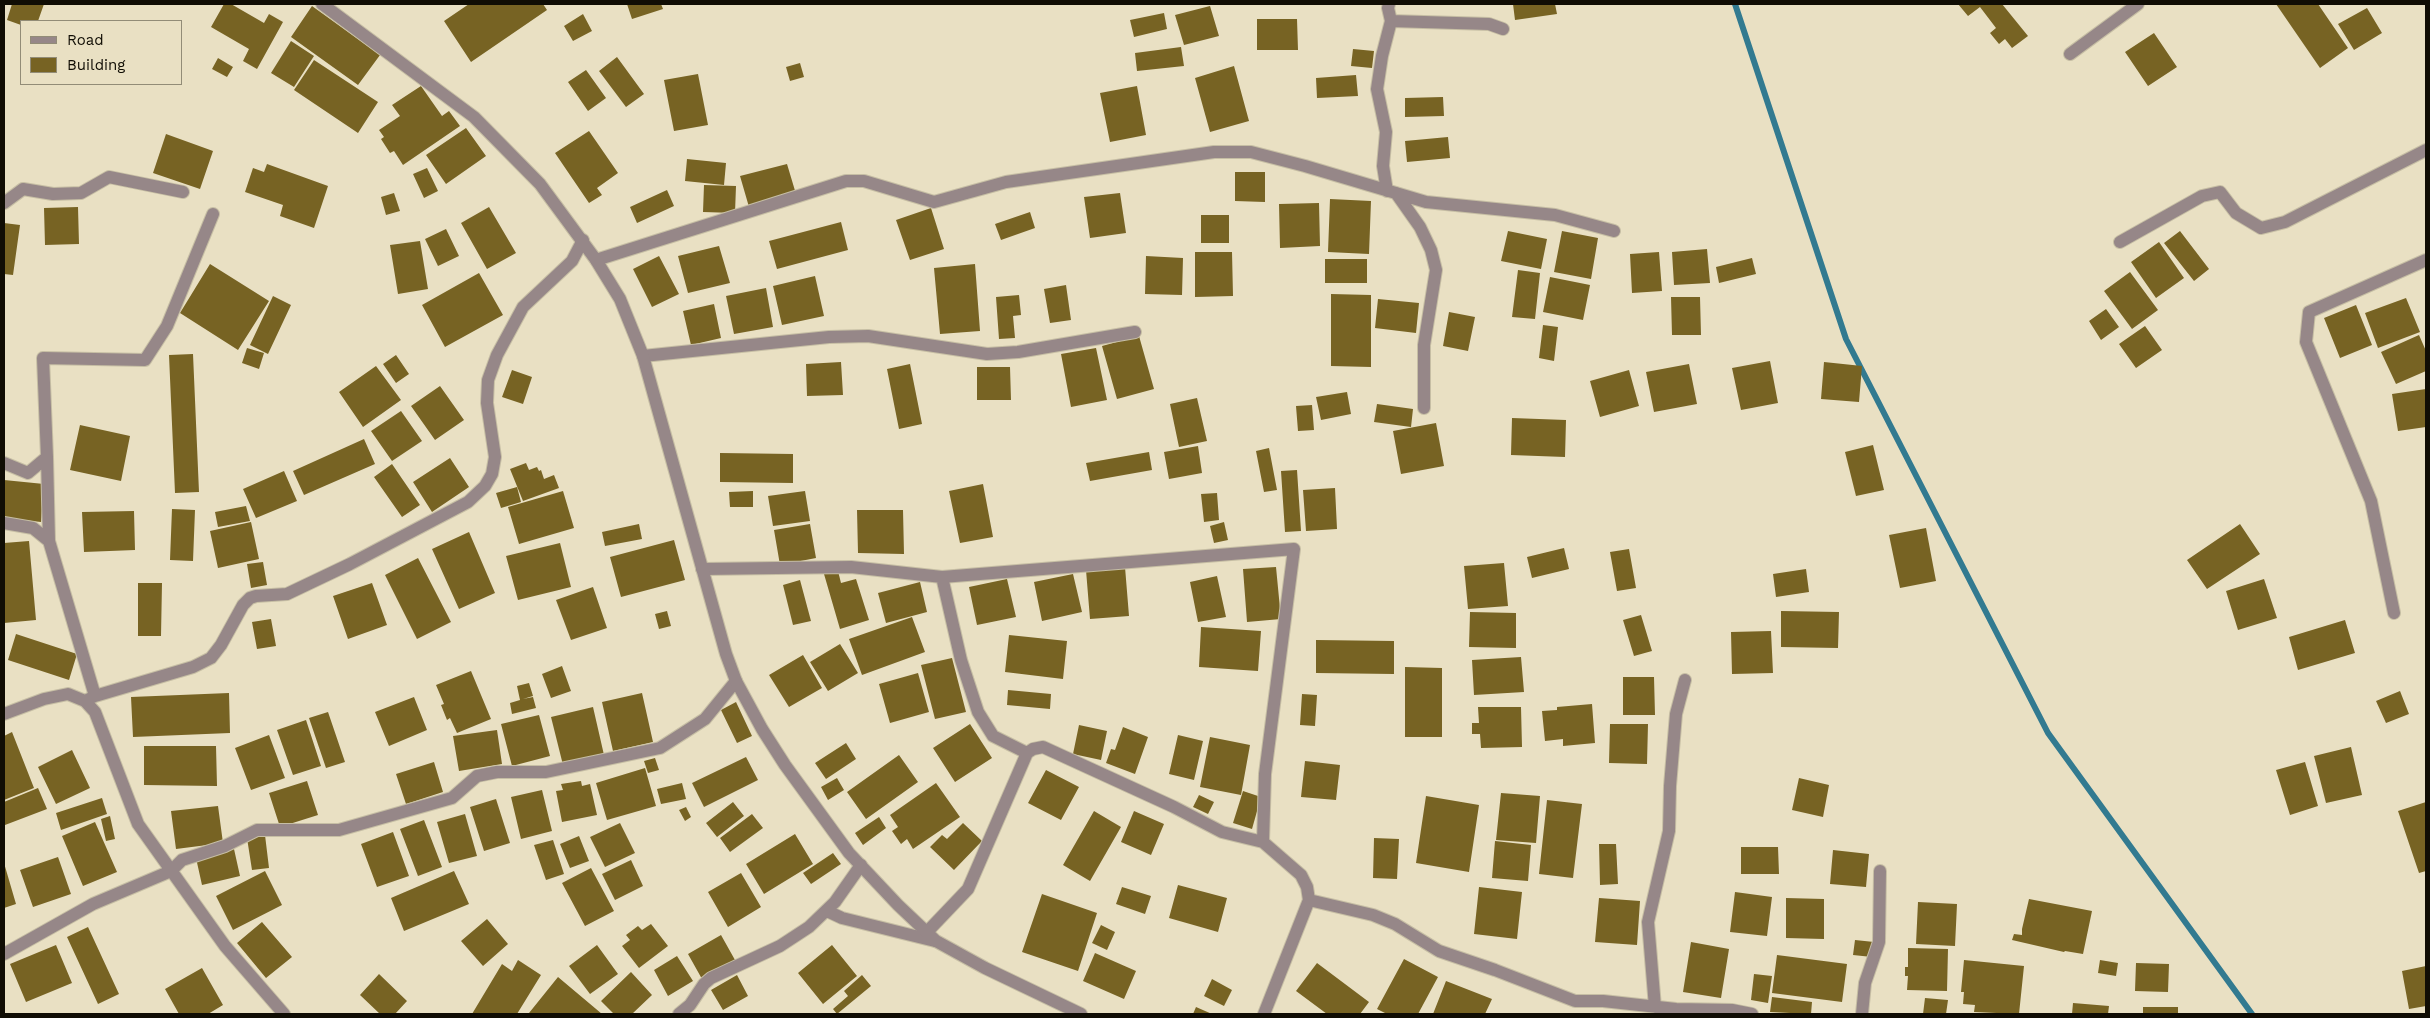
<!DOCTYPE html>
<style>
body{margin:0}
#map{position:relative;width:2430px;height:1018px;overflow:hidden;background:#e9e0c3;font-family:"Work Sans",sans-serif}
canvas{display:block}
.frame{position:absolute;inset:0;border:5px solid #100d04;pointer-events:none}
.legend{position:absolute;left:20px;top:20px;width:162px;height:65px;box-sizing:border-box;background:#e9e0c3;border:1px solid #928c77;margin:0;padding:6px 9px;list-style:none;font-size:15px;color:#100d04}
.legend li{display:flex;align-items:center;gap:10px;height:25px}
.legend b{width:25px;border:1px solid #928c77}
</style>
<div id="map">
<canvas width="2430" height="1018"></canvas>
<div class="frame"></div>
<ul class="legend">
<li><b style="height:6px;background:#968788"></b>Road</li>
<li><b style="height:14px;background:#776323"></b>Building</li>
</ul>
</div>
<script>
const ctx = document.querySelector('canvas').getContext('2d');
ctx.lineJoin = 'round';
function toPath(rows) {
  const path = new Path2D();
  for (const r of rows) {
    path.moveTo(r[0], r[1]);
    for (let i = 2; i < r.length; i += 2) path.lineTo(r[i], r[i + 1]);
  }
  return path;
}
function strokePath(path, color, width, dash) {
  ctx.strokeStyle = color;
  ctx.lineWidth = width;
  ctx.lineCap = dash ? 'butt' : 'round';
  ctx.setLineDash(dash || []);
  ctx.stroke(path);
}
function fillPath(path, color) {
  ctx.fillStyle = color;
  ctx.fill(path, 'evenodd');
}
strokePath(toPath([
 [1735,4,1846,339,2048,733,2252,1014]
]), '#327a90', 6);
fillPath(toPath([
 [12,4,44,4,38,21,21,21,21,25,7,20],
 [224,4,231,4,264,23,269,14,283,22,257,69,243,61,249,49,211,27],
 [469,4,543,4,547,10,471,62,444,21],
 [627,4,661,4,663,9,632,19],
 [1513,4,1555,4,1557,14,1515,20],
 [1958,4,2002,4,2028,36,2012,48,2005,39,1999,44,1990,33,1996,28,1980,7,1968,16],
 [2276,4,2318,4,2348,48,2320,68],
 [312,6,380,55,358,85,291,37],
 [1210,6,1219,36,1184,45,1175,15],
 [2367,8,2382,33,2354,50,2338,24],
 [1164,13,1167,29,1134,37,1130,20],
 [583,14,592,31,573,41,564,26],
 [1257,19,1297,19,1298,50,1257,50],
 [2154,33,2177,67,2148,86,2125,52],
 [291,41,314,56,294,87,271,73],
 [1181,47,1184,66,1137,71,1135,53],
 [1353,49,1374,51,1372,68,1351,66],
 [617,57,644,94,626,107,599,71],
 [218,58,233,67,227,77,212,69],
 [314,60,378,102,358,133,294,90],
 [800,63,804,77,790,81,786,67],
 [1234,66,1249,121,1210,132,1195,78],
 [586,70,606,98,588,111,568,82],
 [698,74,708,125,674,131,664,80],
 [1356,75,1358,96,1317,98,1316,78],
 [421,86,442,116,449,111,460,126,403,165,394,151,390,153,381,139,384,137,379,130,400,116,392,105],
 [1137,86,1146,135,1110,142,1100,93],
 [1443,97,1444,116,1405,117,1405,98],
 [466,128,486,156,446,184,426,155],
 [589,131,618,173,597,188,602,195,589,203,555,153],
 [166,134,213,151,200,189,153,173],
 [1448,137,1450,158,1407,162,1405,141],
 [687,159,726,163,724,185,685,181],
 [267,164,328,186,314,228,280,216,283,205,245,192,253,168,264,172],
 [787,164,796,194,749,207,740,176],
 [427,168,438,191,424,198,413,174],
 [1235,172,1265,172,1265,202,1235,201],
 [704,185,736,186,735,213,703,212],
 [667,190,674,206,637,223,630,207],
 [394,193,400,211,386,215,381,197],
 [1120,193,1126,233,1090,238,1084,197],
 [1330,199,1371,201,1369,254,1328,252],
 [1319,203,1320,246,1280,248,1279,204],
 [78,207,79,244,45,245,44,208],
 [489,207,516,253,487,269,461,223],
 [931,208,944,249,910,260,896,220],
 [1030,212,1035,228,1001,240,995,224],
 [1201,215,1229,215,1229,243,1201,243],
 [841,222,848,250,777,269,769,241],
 [4,223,20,225,13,275,4,274],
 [446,229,459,256,438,266,425,239],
 [1508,231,1547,239,1541,269,1501,261],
 [1562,231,1598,238,1591,279,1554,272],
 [2180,231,2209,269,2194,281,2164,243],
 [420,241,428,289,398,294,390,245],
 [2159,242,2184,278,2156,298,2131,262],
 [719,246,730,283,688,293,678,256],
 [1707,249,1710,283,1674,285,1672,252],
 [1195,252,1232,252,1233,296,1195,297],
 [1659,252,1662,291,1632,293,1630,254],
 [659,256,679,294,652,307,633,269],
 [1146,256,1183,258,1182,295,1145,294],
 [1752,258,1756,274,1719,283,1716,267],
 [1325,259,1367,259,1367,283,1325,283],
 [210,264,269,301,238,350,180,313],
 [975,264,980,331,940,334,934,268],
 [1518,270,1540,273,1535,319,1512,317],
 [2130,272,2158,310,2132,329,2104,291],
 [479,273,503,315,445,347,422,305],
 [815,276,824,316,782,325,773,286],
 [1550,277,1590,285,1583,320,1543,312],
 [1066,285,1071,320,1050,323,1044,289],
 [766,288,773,327,734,334,726,296],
 [1331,294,1371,295,1371,367,1331,366],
 [1019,295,1021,315,1013,316,1015,338,999,339,996,297],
 [273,296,291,305,268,354,250,345],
 [1671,297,1700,297,1701,335,1672,335],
 [2406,298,2420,332,2378,348,2365,313],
 [1378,299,1419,303,1416,333,1375,328],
 [714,304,721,338,691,345,683,311],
 [2356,305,2372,345,2340,358,2324,318],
 [2106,309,2119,327,2101,340,2089,321],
 [1449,312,1475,317,1468,351,1443,346],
 [1543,325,1558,327,1554,361,1539,358],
 [2145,326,2162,350,2136,368,2119,344],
 [2419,335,2426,351,2426,371,2396,384,2381,352],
 [1139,336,1154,389,1117,399,1102,346],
 [247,348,264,353,259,369,242,363],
 [1096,348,1107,400,1071,407,1061,354],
 [193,354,199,492,175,493,169,355],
 [396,355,409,374,396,383,383,364],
 [1770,361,1778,403,1741,410,1732,368],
 [841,362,843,395,807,396,806,364],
 [1824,362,1862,366,1859,402,1821,399],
 [910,364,922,424,899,429,887,369],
 [1689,364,1697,404,1654,412,1646,372],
 [376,366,401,400,363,427,339,392],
 [977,367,1010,367,1011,400,977,400],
 [512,370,532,377,523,404,502,397],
 [1629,370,1639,406,1600,417,1590,381],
 [440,386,464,420,435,440,411,406],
 [2426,389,2426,427,2398,431,2392,394],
 [1347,392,1351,414,1321,420,1316,397],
 [1197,398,1207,441,1179,447,1170,404],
 [1377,404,1413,409,1411,427,1374,422],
 [1312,405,1314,430,1298,431,1296,406],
 [401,411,422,441,392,461,371,431],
 [1512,418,1566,420,1565,457,1511,455],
 [1436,423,1444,466,1401,474,1393,431],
 [80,425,130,436,121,481,70,470],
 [364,439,375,464,304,495,293,471],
 [1873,445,1884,490,1856,496,1845,452],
 [1198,446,1202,473,1169,479,1164,452],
 [1269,448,1277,490,1264,492,1256,451],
 [1149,452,1152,470,1090,481,1086,463],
 [720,453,793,454,793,483,720,482],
 [450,458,469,487,432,512,413,482],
 [526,463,529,470,537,467,539,471,541,470,544,479,554,475,559,488,523,501,510,469],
 [392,464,420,505,402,517,374,477],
 [1297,470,1301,531,1285,532,1281,471],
 [284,471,297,501,256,518,243,489],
 [4,480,44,484,41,522,4,518],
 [983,484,993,537,960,543,949,491],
 [517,487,521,502,501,508,496,493],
 [1335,488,1337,529,1306,531,1303,490],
 [563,491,574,528,519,544,508,507],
 [753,491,753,507,730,507,729,492],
 [805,491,810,521,773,526,768,496],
 [1217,493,1219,520,1204,522,1201,494],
 [246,506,250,521,218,527,215,512],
 [172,509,195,510,193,561,170,560],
 [857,510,903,510,904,554,858,553],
 [134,511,135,550,84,552,82,512],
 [251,522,259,559,218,568,210,531],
 [1224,522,1228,540,1214,543,1210,526],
 [639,524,642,539,605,546,602,532],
 [810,524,816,558,780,565,774,530],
 [2240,524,2260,554,2207,589,2187,560],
 [1926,528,1936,581,1900,588,1889,535],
 [469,532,495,593,459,609,432,549],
 [674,540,685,580,621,597,610,557],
 [29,541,36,620,4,623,4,543],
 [560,543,571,587,518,600,506,556],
 [1564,548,1569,569,1532,578,1527,557],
 [1629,549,1636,588,1617,591,1610,552],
 [418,558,451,622,417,639,385,575],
 [263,562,267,585,251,588,247,564],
 [1504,563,1508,606,1468,609,1464,566],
 [1125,567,1129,616,1090,619,1086,570],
 [1276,567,1281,619,1247,622,1243,569],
 [1806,569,1809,592,1776,597,1773,574],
 [838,571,841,583,856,579,869,620,840,629,824,574],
 [1073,574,1082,612,1042,621,1034,582],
 [1217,576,1226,617,1198,622,1190,582],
 [1007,579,1016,617,977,625,969,587],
 [2264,579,2277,618,2238,630,2226,591],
 [800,580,811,621,793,625,783,585],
 [920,582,927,612,886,623,878,593],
 [138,583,162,583,161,636,138,636],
 [372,583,387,625,348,639,333,596],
 [593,587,607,628,571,640,556,600],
 [667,611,671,626,659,629,655,614],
 [1781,611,1839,612,1838,648,1781,647],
 [1470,612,1516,613,1516,648,1469,647],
 [1641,615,1652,651,1634,656,1623,620],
 [912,617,925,652,862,675,849,639],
 [271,619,276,646,257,649,252,622],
 [2345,620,2355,653,2298,670,2289,637],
 [1201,627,1261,631,1258,671,1199,667],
 [1771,631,1773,673,1732,674,1731,632],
 [16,634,77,654,69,680,8,660],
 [1009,635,1067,641,1063,679,1005,672],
 [1316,640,1394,641,1394,674,1316,673],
 [840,644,858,673,828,691,810,662],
 [803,655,822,688,789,707,769,675],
 [1521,657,1524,692,1474,695,1472,660],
 [952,658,966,712,935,719,921,665],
 [562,666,571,691,551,698,542,674],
 [1405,667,1442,668,1442,737,1405,737],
 [471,671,491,719,457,733,450,718,447,720,441,705,444,704,436,685],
 [918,673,929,712,890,723,879,684],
 [1623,677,1654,677,1655,715,1623,715],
 [529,683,533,696,523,699,533,697,536,708,512,714,510,703,520,700,517,686],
 [1008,690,1051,694,1050,709,1007,705],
 [2400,691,2409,714,2386,723,2376,701],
 [229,693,230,733,133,737,131,697],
 [642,693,653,742,613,751,602,702],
 [1302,694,1317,695,1315,726,1300,725],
 [414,697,427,730,389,746,375,712],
 [736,702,752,736,737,743,721,710],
 [1592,704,1595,743,1563,746,1563,739,1545,741,1542,711,1557,710,1557,707],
 [593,707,604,755,563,765,551,717],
 [1478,707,1521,707,1522,747,1481,748,1480,734,1472,734,1472,723,1479,723],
 [328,712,345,762,326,768,309,718],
 [539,715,550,756,512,766,501,724],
 [306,720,321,766,293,775,277,730],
 [970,724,992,758,955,782,933,748],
 [1610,724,1648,724,1647,764,1609,763],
 [1079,725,1107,731,1101,760,1073,754],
 [1123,727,1148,737,1135,774,1106,763,1111,749,1115,750],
 [497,730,502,764,459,771,453,736],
 [12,732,34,788,4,800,4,736],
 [269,735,285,778,251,790,235,748],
 [1178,735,1203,741,1194,780,1169,774],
 [1210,737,1250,745,1241,795,1200,787],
 [846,743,856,759,826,779,815,763],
 [144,746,216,746,217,786,144,785],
 [2351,747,2362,795,2326,803,2314,756],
 [72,750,90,788,56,804,38,767],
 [899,755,918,782,866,819,847,792],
 [746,757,758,780,704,807,692,783],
 [655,758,659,770,648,773,644,761],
 [1305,761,1340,765,1336,800,1301,797],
 [434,762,443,792,406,804,396,774],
 [2305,762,2318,806,2290,815,2276,770],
 [645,768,656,806,607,820,596,783],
 [1046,770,1079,787,1061,820,1028,803],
 [837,778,844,790,828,800,821,787],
 [1799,778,1829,785,1823,817,1792,810],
 [307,781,318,815,280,827,269,793],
 [581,781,582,786,590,784,597,815,562,822,556,791,563,790,561,784],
 [682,783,686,799,661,804,657,789],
 [936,783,960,817,913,849,907,839,901,844,892,831,898,827,890,815],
 [38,788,47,809,5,825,4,802],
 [542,790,552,831,521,839,511,797],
 [1243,791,1261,797,1252,829,1233,823],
 [1501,793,1540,796,1536,843,1496,840],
 [1199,795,1214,802,1208,814,1193,807],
 [1426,796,1479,805,1469,872,1416,863],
 [102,798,107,814,61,830,56,813],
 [496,799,510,843,484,851,470,807],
 [1547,800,1582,804,1573,878,1539,874],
 [733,802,744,816,717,837,706,823],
 [2426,802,2426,871,2419,873,2398,811],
 [218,806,223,843,176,849,171,811],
 [686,807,691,817,685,821,679,810],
 [1094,811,1121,827,1090,881,1063,865],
 [1134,811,1164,824,1151,855,1121,842],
 [465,814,477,856,449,863,437,822],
 [752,814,763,828,730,852,720,838],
 [110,816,115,839,106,841,101,819],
 [879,817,886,828,863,845,855,833],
 [424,820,442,867,418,876,400,829],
 [95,822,117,872,83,886,62,836],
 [620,823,635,853,605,867,590,837],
 [963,823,982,841,954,870,930,847,942,835,947,839],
 [393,832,409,876,377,887,361,844],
 [795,834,813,864,764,894,746,864],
 [265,835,269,868,252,870,247,838],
 [579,836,589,861,570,868,560,844],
 [1374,838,1399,839,1397,879,1373,878],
 [553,840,564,874,546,880,534,845],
 [1495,841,1531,845,1528,881,1492,878],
 [1599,844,1616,844,1618,884,1600,885],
 [1741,847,1778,847,1779,874,1741,874],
 [234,849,240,876,202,885,196,858],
 [1833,850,1869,854,1866,887,1830,884],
 [833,853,841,864,811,884,803,873],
 [58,857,71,894,33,907,20,870],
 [631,860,643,886,615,900,602,874],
 [4,863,16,904,4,908],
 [591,868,614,911,585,926,562,883],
 [265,871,282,905,233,930,216,896],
 [454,871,469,904,404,931,391,898],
 [741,873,761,907,728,927,708,892],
 [1178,885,1227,898,1218,932,1169,918],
 [1122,887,1151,896,1145,914,1116,904],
 [1479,887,1522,892,1517,939,1474,934],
 [1735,892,1772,897,1767,936,1730,932],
 [1042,894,1097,913,1078,971,1022,952],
 [1599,898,1640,901,1637,945,1595,942],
 [1786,898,1824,899,1824,939,1786,938],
 [2029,899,2092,911,2083,954,2065,951,2064,952,2012,940,2014,934,2022,935,2022,929],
 [1918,902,1957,904,1955,946,1916,944],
 [487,919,508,944,483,966,461,941],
 [262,922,292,957,266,978,237,943],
 [651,924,668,946,639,968,622,946,630,940,626,935,638,926,642,930],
 [1101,925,1115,932,1107,950,1092,943],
 [88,927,119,994,98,1004,67,937],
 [721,935,735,960,702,979,688,954],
 [1855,940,1874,942,1872,957,1853,955],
 [1691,942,1729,949,1721,998,1683,992],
 [56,945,72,983,26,1002,10,964],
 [597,945,618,974,590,994,569,966],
 [832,945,857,976,823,1004,798,973],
 [1908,948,1948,949,1947,991,1907,990,1908,976,1905,976,1905,967,1908,967],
 [1095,953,1136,971,1124,999,1083,981],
 [1777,955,1847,964,1842,1002,1772,993],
 [677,956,693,981,668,996,654,970],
 [1404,959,1438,977,1418,1014,1387,1014,1377,1009],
 [518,960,541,975,517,1014,472,1014,502,964,512,971],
 [1964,960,2024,966,2019,1014,1974,1012,1975,1005,1963,1004,1964,992,1961,992],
 [2100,960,2118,963,2116,976,2098,973],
 [1317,963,1369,1002,1360,1014,1327,1014,1296,991],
 [2136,963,2169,964,2168,992,2135,991],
 [2426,966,2426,1006,2409,1009,2402,971],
 [202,968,223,1005,208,1014,179,1014,165,989],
 [631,972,652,995,632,1014,614,1014,601,1001],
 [379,974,407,1001,395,1014,380,1014,360,995],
 [1754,974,1772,976,1768,1003,1751,1000],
 [737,975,748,996,723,1010,711,990],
 [862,975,871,986,837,1014,833,1009,848,996,844,991],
 [558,977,602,1014,529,1013],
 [1212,979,1232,990,1224,1006,1204,996],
 [1446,981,1492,999,1485,1014,1433,1014],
 [1772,997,1812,1002,1811,1014,1770,1012],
 [1925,998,1948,1000,1946,1014,1923,1014],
 [2073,1003,2109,1006,2108,1014,2072,1014],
 [1196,1007,1212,1014,1193,1014],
 [2143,1007,2178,1007,2178,1014,2143,1014]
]), '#776323');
const minor = toPath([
 [1391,21,1489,24,1503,29],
 [2070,54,2138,4],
 [1387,191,1383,166,1386,132,1377,89,1382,56,1391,21,1388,8,1389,4],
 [1396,193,1420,227,1431,250,1436,270,1424,345,1424,408],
 [4,203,23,189,53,194,81,193,109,177,183,192],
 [2120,242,2202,196,2220,192,2236,213,2261,228,2285,222,2426,150],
 [596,260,846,181,864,181,934,202,1006,182,1214,152,1251,152,1305,166,1426,202,1555,215,1614,231],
 [643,356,829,337,868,336,987,354,1018,352,1135,332],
 [47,457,49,541],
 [4,463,28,473,47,457,43,358,145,360,167,326,213,214],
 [4,523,33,528,49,541,95,696],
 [702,569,851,567,942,577,1294,549,1265,774,1263,842],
 [942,577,961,660,978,712,993,736,1027,753],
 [2394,613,2371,501,2306,342,2309,312,2426,260],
 [85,701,95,696,193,667,211,658,221,645,243,605,250,598,256,596,287,594,350,564,468,502,485,486,492,474,495,457,487,403,488,380,497,355,523,307,572,261,583,240],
 [4,714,44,699,68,694,85,701,95,712,138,824,225,946,284,1014],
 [1309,900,1373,915,1395,924,1439,951,1495,970,1575,1001,1603,1001,1676,1009,1732,1010,1752,1014],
 [827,911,842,918,935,941],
 [927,932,968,889,1027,753,1033,749,1043,747,1174,807,1222,832,1263,842,1301,875,1307,887,1309,900,1264,1014],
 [4,954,93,904,171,871,182,860,225,846,257,830,339,830,452,798,477,776,497,772,546,772,660,748,705,719,736,681],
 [1655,1007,1648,922,1669,831,1670,786,1676,714,1685,680],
 [679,1014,690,1005,704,984,711,978,780,946,809,927,835,902,861,865],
 [1862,1014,1865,983,1879,942,1880,871]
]);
const tertiary = toPath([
 [322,4,474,117,540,184,596,260,620,299,643,356,726,654,736,681,762,729,785,765,849,853,898,905,936,941,985,968,1081,1014]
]);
strokePath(minor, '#c6bea4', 14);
strokePath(tertiary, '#c6bea4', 14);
strokePath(minor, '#968788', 12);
strokePath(tertiary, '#968788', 12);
</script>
